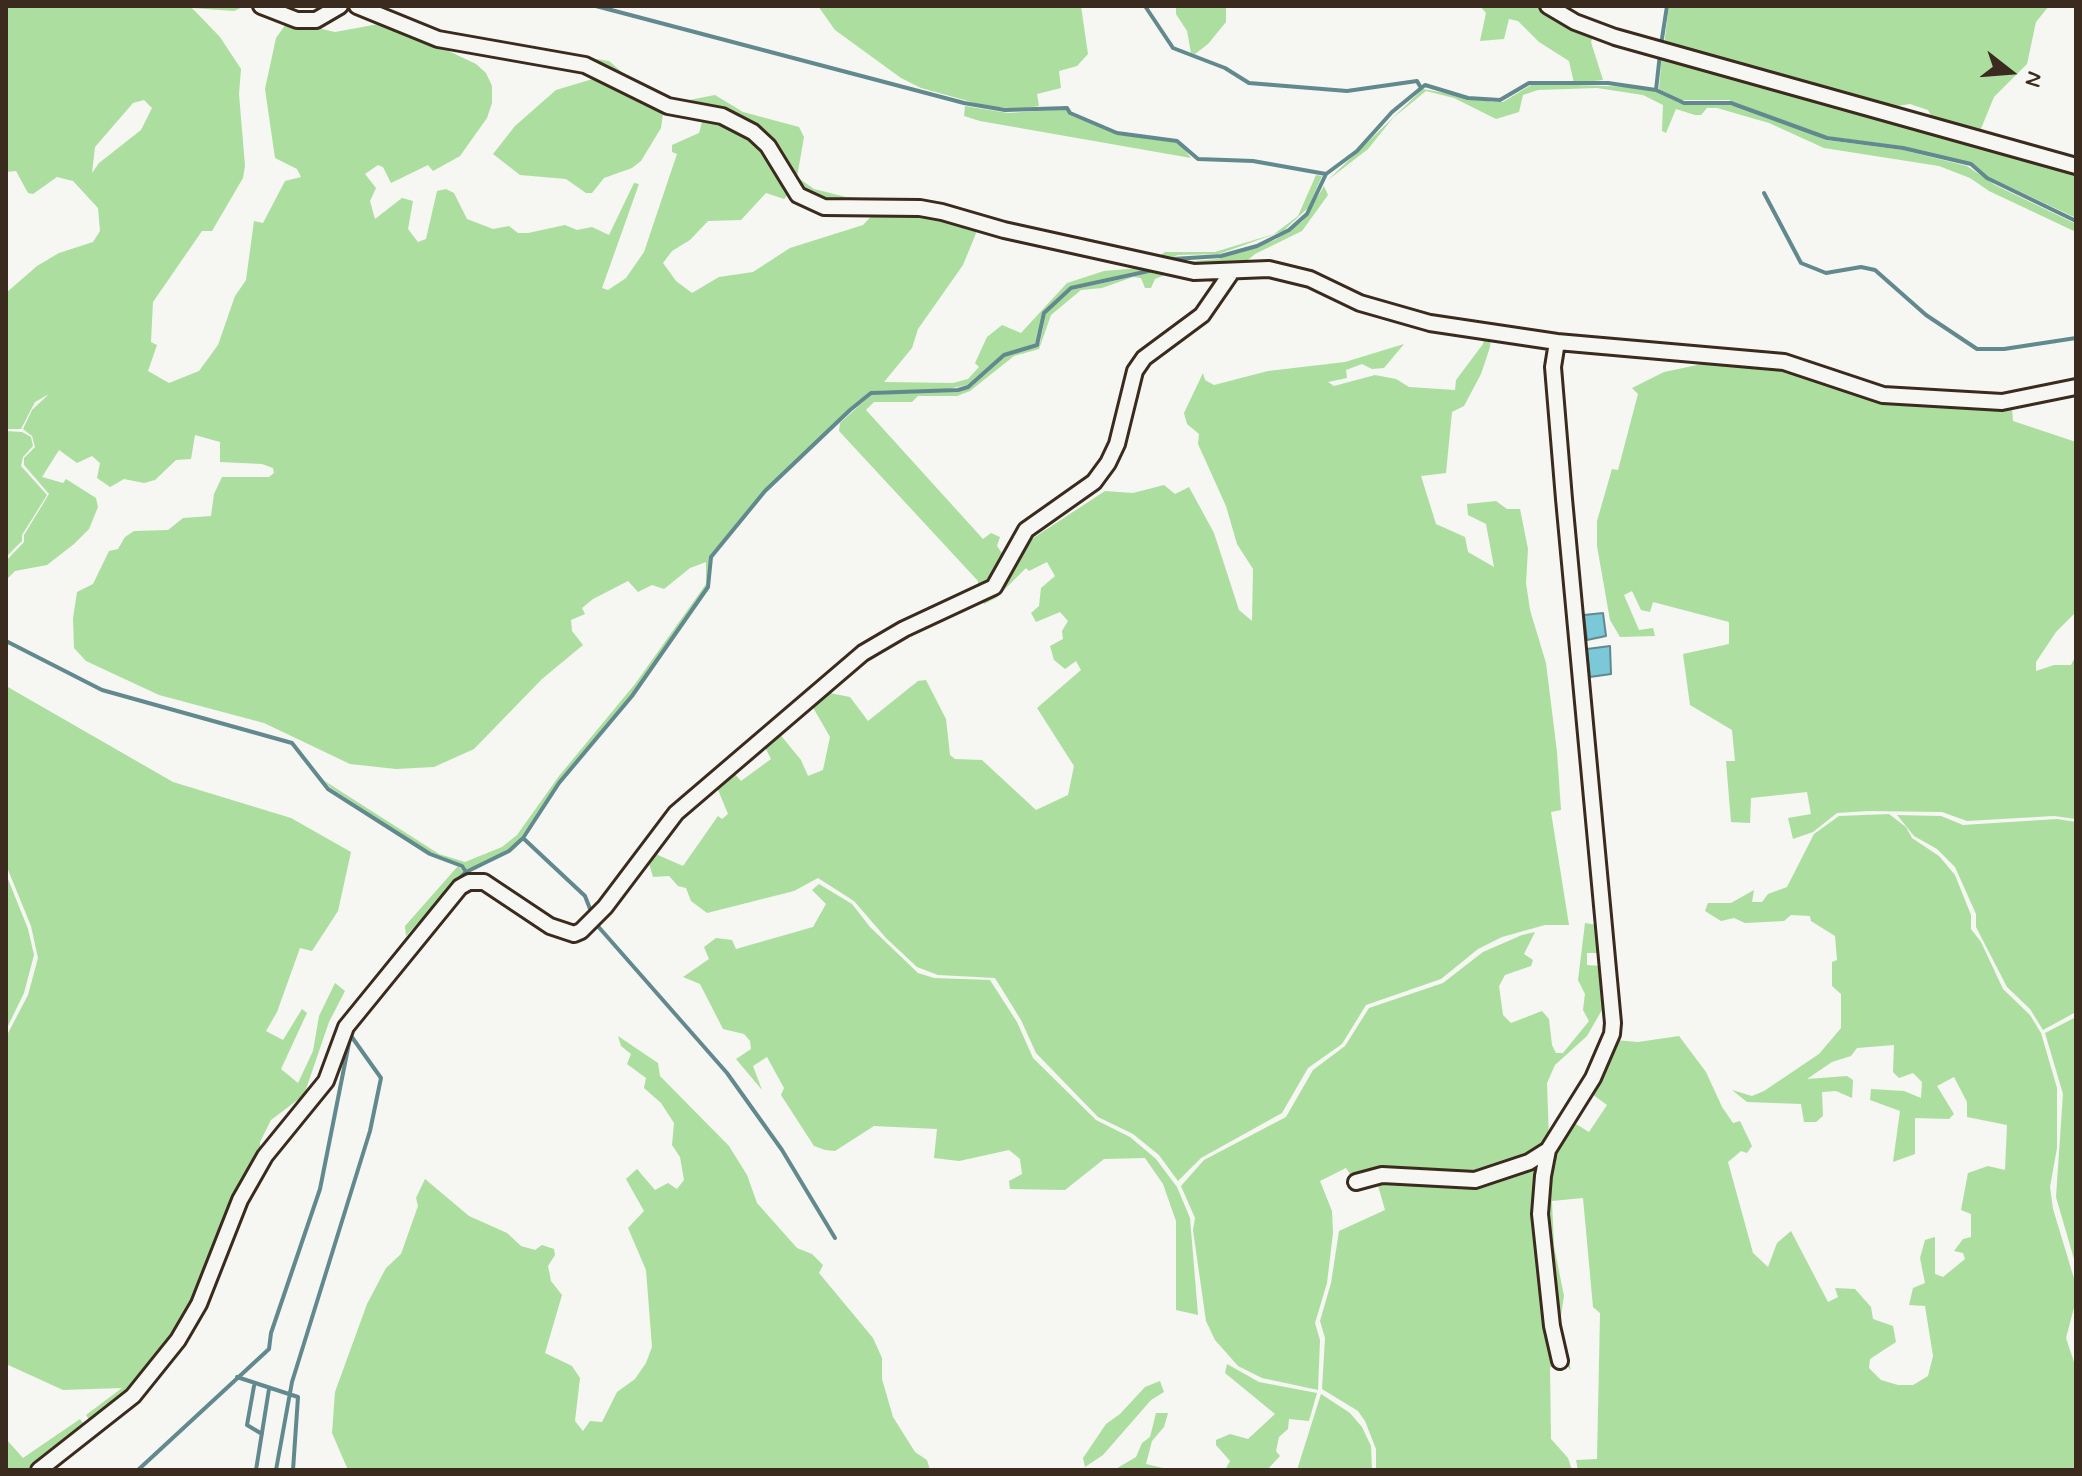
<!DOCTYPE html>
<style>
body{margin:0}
#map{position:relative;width:2082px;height:1476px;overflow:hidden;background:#f6f6f2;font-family:Mynerve,sans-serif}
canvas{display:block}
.frame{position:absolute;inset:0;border:8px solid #3b2a1e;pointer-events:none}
.north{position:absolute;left:1970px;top:32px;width:80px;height:80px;-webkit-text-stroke:6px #f6f6f2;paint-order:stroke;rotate:107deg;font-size:22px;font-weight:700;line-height:32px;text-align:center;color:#3b2a1e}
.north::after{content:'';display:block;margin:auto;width:28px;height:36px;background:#3b2a1e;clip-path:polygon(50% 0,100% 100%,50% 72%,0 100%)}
</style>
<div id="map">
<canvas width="2082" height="1476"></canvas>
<div class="frame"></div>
<div class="north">N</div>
</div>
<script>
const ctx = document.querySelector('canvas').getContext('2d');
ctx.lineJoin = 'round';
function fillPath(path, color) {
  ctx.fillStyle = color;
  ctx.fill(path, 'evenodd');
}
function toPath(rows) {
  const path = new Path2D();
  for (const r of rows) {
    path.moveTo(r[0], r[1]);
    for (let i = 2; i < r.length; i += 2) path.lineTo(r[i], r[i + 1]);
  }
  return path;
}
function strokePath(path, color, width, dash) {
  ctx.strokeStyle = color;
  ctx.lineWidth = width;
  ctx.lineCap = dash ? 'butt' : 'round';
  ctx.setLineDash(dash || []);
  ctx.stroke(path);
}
fillPath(toPath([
 [6,6,245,6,234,11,192,8,220,37,241,69,239,94,245,166,243,178,212,231,202,231,153,302,151,342,157,345,148,371,169,383,199,371,218,345,235,296,246,280,254,221,263,223,285,181,301,177,297,169,275,158,265,89,276,38,288,21,335,32,395,21,404,30,476,64,486,73,492,86,492,103,487,118,460,156,433,171,428,165,391,183,383,167,378,165,365,174,376,188,370,201,375,219,402,198,413,201,408,229,418,242,426,239,437,191,446,189,454,193,467,219,493,229,509,226,518,233,528,233,565,225,577,230,592,227,609,235,634,183,639,184,602,288,608,290,626,278,644,252,677,154,672,152,672,145,699,133,704,115,753,134,792,190,784,199,766,193,741,220,708,221,690,240,672,251,663,263,676,281,692,293,719,277,753,272,790,248,863,225,878,209,910,210,979,226,963,265,918,329,912,348,884,382,953,383,968,379,979,367,975,363,987,337,1002,325,1021,333,1067,283,1104,271,1163,266,1070,287,1043,313,1036,343,1003,354,967,385,943,390,873,391,849,410,764,491,710,557,707,586,631,696,558,783,521,837,508,851,466,870,463,865,430,853,331,788,323,780,439,854,465,862,502,847,517,835,559,776,635,684,706,584,706,562,690,568,664,589,652,585,638,592,628,581,593,599,582,608,585,614,571,620,572,631,583,645,542,679,474,749,434,767,396,769,350,764,264,723,159,695,86,661,74,648,73,618,77,592,93,584,109,551,118,549,125,537,134,531,168,530,183,518,211,516,214,494,222,477,269,477,274,473,273,468,262,464,220,462,220,442,195,435,191,459,176,460,155,480,144,483,124,479,110,487,97,478,100,463,92,456,77,463,59,450,42,477,63,483,66,479,96,498,98,507,89,529,74,544,47,565,15,571,6,580,6,561,24,542,24,535,49,494,24,465,24,458,35,447,32,436,23,429,32,410,49,394,35,402,21,429,6,429,6,293,37,266,59,253,93,242,100,231,98,208,73,181,57,177,33,194,28,193,16,171,6,172],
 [144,100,152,108,141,130,99,163,92,173,95,147,133,103],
 [818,6,1081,6,1088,54,1077,66,1059,71,1061,88,1037,94,1039,106,1020,109,986,106,921,88,901,78,835,30],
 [1176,6,1226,6,1226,22,1208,44,1195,54,1191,53,1187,31,1176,14],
 [1480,6,1542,6,1594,35,1591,42,1603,80,1574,83,1569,61,1539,42,1518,21,1509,19,1504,39,1480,41,1486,13],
 [1669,6,2049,6,2036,22,2027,64,1994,97,1978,136,1935,122,1928,110,1910,104,1885,108,1664,45],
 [550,52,609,61,631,80,679,102,715,95,743,112,799,127,804,137,797,177,814,189,846,197,938,205,830,203,802,193,771,141],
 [1662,54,2076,173,2076,218,1987,176,1972,163,1901,146,1825,136,1729,100,1680,100,1659,89],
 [606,75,664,107,661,128,641,161,632,168,604,178,592,193,586,193,566,179,520,175,493,154,515,126,556,90],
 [1548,84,1633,87,1657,92,1679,103,1725,104,1755,111,1826,140,1903,150,1967,166,1995,185,2076,224,2076,232,1989,191,1970,178,1939,166,1824,148,1769,123,1717,108,1707,108,1701,115,1695,115,1676,109,1666,133,1662,131,1663,105,1643,95,1597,88,1538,90,1523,95,1519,112,1496,119,1454,98,1426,91,1393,118,1368,149,1328,180,1423,89,1493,102,1503,102,1531,85],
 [965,106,1008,113,1066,109,1070,115,1118,135,1170,140,1181,145,1191,158,980,121,964,116],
 [1316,175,1322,176,1308,208,1283,231,1219,254,1178,255,1168,259,1159,256,1165,252,1215,252,1274,234,1298,216],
 [1324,186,1328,195,1302,231,1255,254,1243,264,1227,269,1172,263,1218,259,1275,240,1303,221],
 [1167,269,1225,276,1219,280,1167,274,1155,279,1151,288,1145,288,1141,278,1133,277,1102,288,1081,290,1051,315,1039,349,1014,356,970,391,957,396,918,396,912,402,874,402,866,410,983,539,991,533,1000,537,997,546,1004,556,1002,575,978,591,978,581,839,431,840,423,873,393,967,389,1006,355,1040,343,1046,313,1072,290],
 [1485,335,1491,336,1490,347,1481,374,1464,406,1452,412,1446,473,1421,476,1436,524,1465,537,1468,552,1494,567,1486,524,1468,515,1467,504,1496,501,1507,509,1520,509,1528,549,1526,583,1530,610,1546,663,1557,752,1561,810,1551,812,1569,925,1545,925,1502,937,1478,949,1441,979,1366,1005,1342,1044,1308,1068,1282,1113,1201,1158,1178,1181,1159,1155,1133,1134,1098,1117,1036,1053,1021,1020,995,978,938,975,917,967,886,938,854,901,818,878,794,891,707,913,691,901,686,888,678,886,669,876,653,877,647,856,651,852,683,866,718,816,722,819,728,814,716,785,732,771,741,781,771,759,764,745,778,732,801,760,808,776,823,770,830,737,811,704,825,692,850,697,868,721,918,681,926,680,946,719,950,755,955,759,982,760,1036,810,1068,795,1074,766,1037,708,1081,670,1076,661,1065,669,1054,660,1050,646,1063,639,1062,631,1068,621,1060,612,1036,622,1031,613,1039,606,1041,588,1055,576,1047,562,1029,571,1026,568,996,598,984,604,981,599,1021,546,1105,491,1133,493,1164,485,1175,494,1189,487,1214,533,1239,610,1252,621,1253,569,1237,544,1226,506,1198,444,1199,434,1187,424,1184,413,1203,373,1205,380,1214,385,1268,371,1345,362,1404,344,1384,368,1372,369,1362,364,1346,370,1347,378,1328,382,1334,386,1375,375,1396,379,1409,387,1455,390,1456,380,1483,344],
 [1570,349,1784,364,1862,391,2000,404,2012,408,2013,421,2076,442,2076,612,2056,632,2036,662,2036,671,2054,665,2071,665,2076,655,2076,819,2054,816,1967,821,1942,812,1868,811,1837,813,1813,832,1793,839,1788,818,1811,814,1807,792,1751,798,1750,823,1731,822,1726,761,1735,761,1732,730,1690,705,1683,654,1729,644,1729,622,1653,602,1650,612,1641,610,1632,591,1624,595,1639,630,1653,628,1655,636,1620,637,1610,620,1597,546,1597,521,1612,469,1618,470,1638,394,1632,388,1664,372,1702,364],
 [6,431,22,432,31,437,33,446,23,457,21,466,47,495,22,535,22,541,6,557],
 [6,686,173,782,291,818,351,852,338,911,312,951,300,948,277,1012,266,1031,283,1040,302,1009,307,1013,281,1069,298,1083,313,1051,319,1016,335,983,345,991,329,1022,304,1095,271,1120,260,1142,260,1157,196,1304,150,1373,92,1424,86,1415,122,1388,63,1390,6,1364,6,1037,28,995,38,958,31,926,6,865],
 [1889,814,1906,827,1912,838,1939,856,1955,875,1971,915,1971,929,1981,942,2003,989,2030,1015,2041,1033,2057,1088,2057,1148,2050,1187,2053,1209,2076,1285,2076,1300,2066,1338,2076,1368,2076,1470,1578,1470,1576,1460,1597,1459,1600,1313,1593,1307,1583,1198,1552,1201,1554,1246,1564,1296,1559,1328,1571,1370,1562,1361,1541,1213,1550,1152,1571,1121,1589,1132,1607,1105,1588,1091,1614,1040,1638,1042,1679,1036,1706,1072,1722,1107,1733,1123,1740,1121,1752,1146,1747,1153,1741,1151,1728,1162,1753,1253,1768,1267,1777,1243,1791,1231,1828,1302,1838,1297,1835,1288,1855,1289,1871,1307,1873,1319,1893,1326,1896,1342,1870,1359,1869,1368,1881,1380,1898,1385,1913,1385,1928,1376,1933,1356,1925,1306,1909,1305,1913,1288,1925,1283,1920,1258,1925,1240,1935,1237,1935,1274,1943,1277,1965,1259,1963,1253,1954,1251,1963,1239,1971,1237,1971,1214,1961,1210,1968,1173,1988,1166,2005,1170,2007,1125,1967,1117,1967,1102,1954,1077,1937,1086,1954,1114,1949,1119,1915,1118,1915,1154,1893,1162,1900,1111,1870,1100,1871,1089,1904,1091,1921,1098,1922,1082,1913,1073,1899,1078,1893,1072,1894,1045,1857,1048,1851,1056,1832,1062,1807,1079,1847,1076,1853,1080,1852,1098,1836,1091,1822,1092,1823,1116,1816,1122,1804,1122,1801,1104,1747,1102,1732,1090,1752,1096,1764,1091,1819,1054,1841,1028,1841,994,1832,986,1832,962,1837,960,1835,936,1811,921,1810,916,1791,915,1784,921,1745,923,1734,918,1721,921,1705,911,1708,903,1731,903,1754,890,1752,902,1762,902,1768,894,1787,887,1814,834,1839,816],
 [1897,815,1941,816,1963,825,2057,819,2076,822,2076,1012,2043,1030,2030,1009,2007,987,1976,927,1976,914,1955,867,1937,849,1914,836],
 [458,866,464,872,406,936,405,926],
 [6,874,28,929,34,955,24,993,6,1030],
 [819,884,852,904,870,927,918,973,934,978,990,980,1017,1022,1033,1058,1096,1120,1130,1137,1156,1159,1177,1187,1190,1218,1198,1315,1176,1310,1176,1221,1163,1184,1145,1158,1104,1159,1065,1190,1010,1189,1009,1181,1022,1174,1020,1159,1009,1150,959,1161,934,1158,937,1129,874,1126,835,1151,825,1150,814,1146,781,1095,784,1088,767,1057,753,1066,762,1090,736,1059,751,1049,750,1041,744,1034,723,1029,700,984,683,977,709,959,704,947,716,938,732,940,736,949,813,927,826,904,812,890],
 [1585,923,1597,925,1599,953,1587,953,1587,965,1601,966,1606,1003,1587,1036,1555,1065,1547,1083,1549,1139,1543,1148,1526,1159,1476,1175,1352,1177,1346,1168,1320,1181,1332,1211,1333,1233,1327,1283,1315,1323,1320,1340,1318,1390,1262,1378,1238,1366,1215,1340,1206,1321,1193,1230,1195,1218,1181,1186,1204,1160,1286,1117,1313,1070,1345,1046,1369,1008,1443,983,1483,952,1522,935,1535,932,1524,954,1533,960,1531,966,1505,975,1499,986,1503,1015,1511,1023,1542,1011,1549,1019,1552,1045,1556,1053,1563,1053,1589,1021,1583,1010,1585,994,1578,980],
 [2076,1017,2076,1266,2056,1197,2063,1094,2045,1033],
 [618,1036,658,1063,660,1076,729,1146,747,1175,757,1203,797,1248,812,1254,823,1265,819,1273,873,1338,882,1358,882,1379,893,1417,915,1452,927,1460,930,1470,348,1470,332,1433,335,1392,367,1304,386,1268,401,1254,418,1206,416,1198,425,1179,469,1216,507,1233,521,1246,535,1250,542,1245,554,1249,555,1255,548,1266,551,1281,562,1295,545,1353,572,1366,580,1378,575,1421,583,1431,590,1421,602,1422,617,1392,635,1379,646,1363,652,1347,646,1270,628,1228,644,1211,626,1179,637,1169,655,1190,668,1183,677,1189,684,1180,680,1157,672,1145,674,1123,661,1103,644,1088,646,1078,627,1064,631,1054,621,1046],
 [1542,1162,1548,1328,1559,1368,1550,1367,1551,1439,1568,1458,1572,1470,1376,1470,1376,1449,1365,1421,1358,1411,1322,1389,1325,1338,1320,1321,1331,1283,1339,1231,1385,1210,1377,1182,1480,1185,1517,1174],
 [1227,1364,1259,1382,1317,1393,1309,1421,1289,1419,1288,1429,1279,1437,1276,1451,1280,1456,1267,1470,1225,1470,1230,1461,1216,1445,1216,1440,1230,1434,1248,1439,1275,1414,1225,1373],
 [1160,1381,1164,1392,1151,1400,1103,1455,1085,1467,1083,1458,1106,1424,1120,1414,1145,1387],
 [1321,1394,1350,1413,1362,1427,1371,1446,1372,1470,1297,1470],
 [1156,1413,1168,1413,1164,1427,1152,1441,1146,1464,1171,1470,1114,1470,1136,1457,1142,1443,1150,1437],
 [80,1419,87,1429,34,1470,6,1470,6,1439,23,1458]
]), '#acde9f');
const water = toPath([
 [1603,613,1606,636,1587,640,1584,615,1603,613],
 [1610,646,1611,674,1590,677,1587,649,1610,646]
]);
fillPath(water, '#7ac8d8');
strokePath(water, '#61898e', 2);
strokePath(toPath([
 [596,6,964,103,1005,110,1067,108,1070,113,1117,133,1177,141,1198,159,1253,161,1326,174],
 [1145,6,1173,48,1225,68,1249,83,1347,91,1417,81,1421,88],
 [1661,45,1667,6],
 [1656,90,1660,54],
 [1764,193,1801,263,1826,273,1861,267,1875,270,1926,315,1977,349,2004,349,2076,338],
 [1173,259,1221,256,1257,246,1289,230,1307,214,1326,174,1357,151,1392,112,1425,85,1468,98,1500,100,1529,83,1608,83,1656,90,1684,103,1731,103,1827,138,1903,148,1971,164,1987,178,2076,221],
 [6,641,102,690,292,743,328,789,430,854,462,866,466,872],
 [523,838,585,896,592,914],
 [596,924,727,1073,782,1150,835,1238],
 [350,1011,444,894,466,872,509,851,523,838,559,783,632,696,708,587,711,557,765,491,850,410,871,393,958,390,968,387,1004,355,1037,345,1044,313,1071,288,1158,269],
 [237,1377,298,1397,293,1470],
 [254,1386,247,1425,262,1434],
 [138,1470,269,1349,271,1333,320,1189,350,1038],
 [256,1470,269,1389],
 [276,1470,292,1382,370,1131,381,1078,349,1033]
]), '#61898e', 4);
const minor = toPath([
 [261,6,297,20,316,20,340,6],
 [357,6,438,39,585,65,668,106,722,116,753,132,768,146,798,195,824,207,920,208,942,212,1004,230,1194,272,1269,269,1310,279,1360,303,1430,323,1557,342,1784,362,1883,395,2002,402,2076,387],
 [1548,6,1575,22,1615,37,2076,166],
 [1557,342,1553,367,1564,499,1613,1023,1612,1034,1593,1078,1548,1150,1543,1176,1540,1214,1552,1326,1560,1361],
 [1356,1182,1382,1175,1475,1180,1529,1162,1548,1150],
 [39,1470,133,1396,178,1340,199,1304,240,1200,265,1156,326,1081,346,1027,460,887,469,882,484,882,550,926,574,934,581,931,605,907,676,813,863,653,904,629,994,587,1026,530,1094,482,1108,463,1117,444,1135,371,1144,358,1202,315,1231,273]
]);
strokePath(minor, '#3b2a1e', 20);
strokePath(minor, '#f6f6f2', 14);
</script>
